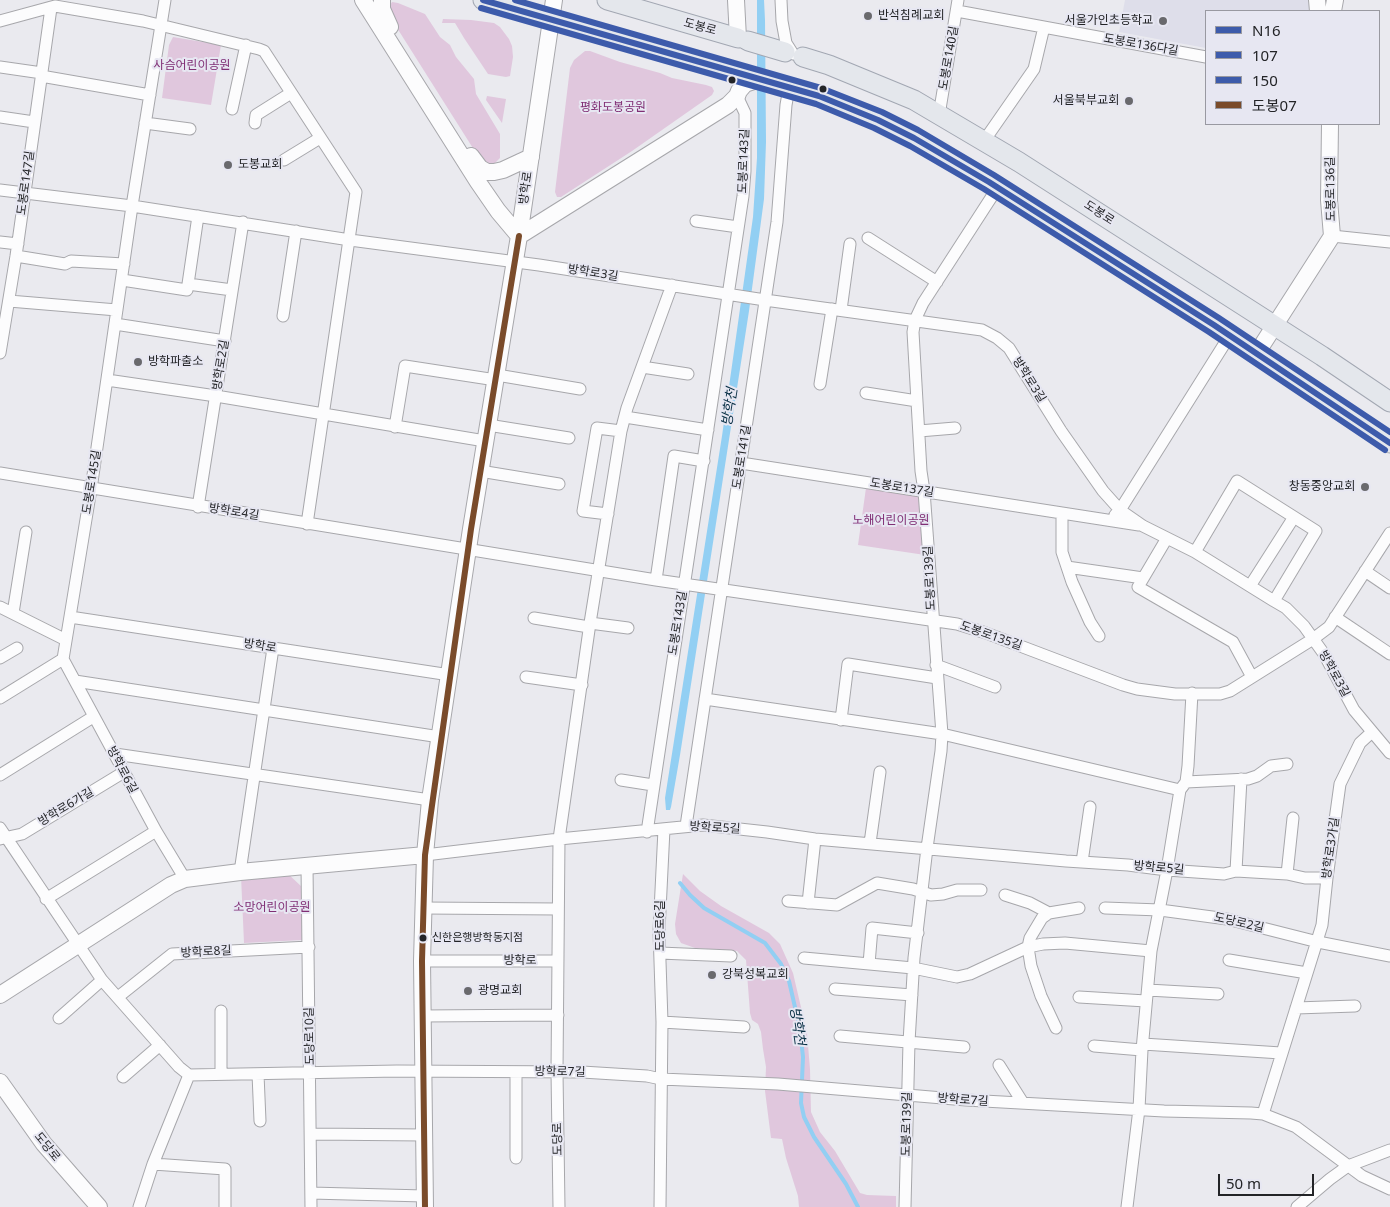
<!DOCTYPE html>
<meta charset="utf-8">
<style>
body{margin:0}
#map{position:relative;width:1390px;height:1207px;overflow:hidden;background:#eaeaef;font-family:"Noto Sans","Noto Sans KR",sans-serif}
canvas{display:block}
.legend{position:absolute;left:1205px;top:10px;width:175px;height:115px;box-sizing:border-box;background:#e7e7f2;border:1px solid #9999a1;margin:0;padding:6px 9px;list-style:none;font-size:15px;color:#232427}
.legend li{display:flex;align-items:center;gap:10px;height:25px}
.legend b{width:25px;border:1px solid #9999a1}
.scale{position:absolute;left:1218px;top:1174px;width:96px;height:22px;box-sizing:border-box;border:2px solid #232427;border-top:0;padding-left:6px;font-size:15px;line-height:18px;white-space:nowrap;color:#232427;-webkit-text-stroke:4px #e7e7f2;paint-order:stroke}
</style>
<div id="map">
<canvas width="1390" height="1207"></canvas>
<ul class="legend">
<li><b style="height:6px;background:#3d5bab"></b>N16</li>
<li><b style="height:6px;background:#3d5bab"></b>107</li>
<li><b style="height:6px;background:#3d5bab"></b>150</li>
<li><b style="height:6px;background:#7a4b2a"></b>도봉07</li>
</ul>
<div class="scale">50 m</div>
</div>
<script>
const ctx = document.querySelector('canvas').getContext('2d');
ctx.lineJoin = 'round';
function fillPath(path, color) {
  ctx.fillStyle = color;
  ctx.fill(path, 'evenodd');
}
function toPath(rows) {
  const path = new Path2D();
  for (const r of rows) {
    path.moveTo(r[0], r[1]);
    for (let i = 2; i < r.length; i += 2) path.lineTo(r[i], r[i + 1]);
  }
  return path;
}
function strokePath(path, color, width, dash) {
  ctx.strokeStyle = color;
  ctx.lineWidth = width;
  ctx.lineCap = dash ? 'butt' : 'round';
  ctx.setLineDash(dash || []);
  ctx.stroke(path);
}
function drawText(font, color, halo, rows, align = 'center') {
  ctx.font = font + ' "Noto Sans","Noto Sans KR",sans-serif';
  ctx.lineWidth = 4;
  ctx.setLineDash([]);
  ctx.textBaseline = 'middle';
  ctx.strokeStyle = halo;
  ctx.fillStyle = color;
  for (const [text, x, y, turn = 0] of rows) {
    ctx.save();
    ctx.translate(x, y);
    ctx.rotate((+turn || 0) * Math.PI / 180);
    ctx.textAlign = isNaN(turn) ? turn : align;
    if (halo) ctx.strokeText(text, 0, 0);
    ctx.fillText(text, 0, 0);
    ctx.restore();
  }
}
fillPath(toPath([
 [1125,0,1314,0,1316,11,1206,11,1206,48,1119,32]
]), '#dedeea');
fillPath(toPath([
 [392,2,398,3,425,14,440,37,450,45,456,57,474,79,476,94,500,134,500,158,492,166,487,165,476,153,392,20,389,7],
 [443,19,471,20,494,23,500,27,509,39,512,46,513,57,510,76,506,77,488,74,464,38,455,23,442,23],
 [173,37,221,45,211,105,162,98,169,45],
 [585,51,590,51,620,62,660,73,672,78,706,85,712,87,714,91,712,95,632,151,561,197,557,197,555,192,570,68,574,60],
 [487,96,506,99,502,123,486,100],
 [866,488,921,496,925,555,858,545],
 [286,872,302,887,303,940,244,943,241,876],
 [683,874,700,891,721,906,769,933,780,944,793,973,807,1033,810,1069,811,1112,820,1132,835,1151,860,1193,867,1195,896,1196,896,1207,799,1207,798,1196,786,1158,782,1139,771,1138,765,1091,766,1067,763,1049,761,1032,758,1024,752,1020,750,1013,746,960,737,951,695,948,681,943,676,934,675,924]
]), '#e0c7dd');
fillPath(toPath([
 [757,0,764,0,765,20,766,142,764,199,749,311,680,755,671,807,670,810,666,810,665,798,722,436,753,217,757,158]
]), '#92cff3');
strokePath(toPath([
 [680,883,690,895,704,908,765,943,781,964,789,981,800,1029,803,1057,801,1103,804,1117,814,1137,846,1184,858,1207]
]), '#92cff3', 4);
const street = toPath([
 [781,0,782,21,786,43,793,54],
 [957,11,1206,57],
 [0,21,55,6,143,21,259,49,264,51,356,192,307,524],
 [0,67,42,73],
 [41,76,150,95],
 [232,109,246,45],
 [939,115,958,0],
 [0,117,34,122],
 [145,123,190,129],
 [255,123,256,115,291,93],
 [984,141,1034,69,1044,27],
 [284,160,320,138],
 [0,190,132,206,350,240,539,265,765,300,982,330,997,338,1009,348,1061,431,1103,491,1120,510,1143,526,1195,552,1274,601,1286,608,1304,626,1324,654,1354,710,1390,753],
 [696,221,738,227],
 [1332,236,1390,242],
 [868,238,937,282],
 [0,242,18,244],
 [16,256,65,264,71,261,124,264],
 [122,280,187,290,188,284,232,290],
 [188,284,198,216],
 [9,301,117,310],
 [841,310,850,244],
 [283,316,296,231],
 [115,324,225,341],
 [0,353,16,256,51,8],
 [642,367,688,374],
 [497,375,580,389],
 [107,380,216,396,485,441],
 [820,384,832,309],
 [866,393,917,401],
 [625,417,708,430],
 [488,425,569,438],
 [395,427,405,366,496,380],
 [919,431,955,428],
 [741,463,1139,525],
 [480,471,559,484],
 [0,473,656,580,957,624,986,633,1123,685,1137,689,1175,694,1220,694,1230,691,1313,639,1329,627,1390,533],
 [198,507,243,222],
 [608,514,583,511,597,428,621,431],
 [1062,514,1062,552,1072,582,1090,622,1099,636],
 [1115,515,1120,510,1230,335],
 [1167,538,1138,587,1233,642,1252,677],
 [1195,552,1237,481,1316,531,1274,601],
 [1067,567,1143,578],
 [1365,571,1390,588],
 [656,580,674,456,704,461],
 [1250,586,1294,517],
 [0,607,66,640],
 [13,613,26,532],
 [70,617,450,675],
 [1335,617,1390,654],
 [534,618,589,627],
 [590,623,628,628],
 [0,658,17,648],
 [63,659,156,831,185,879],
 [936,665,995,687],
 [526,677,582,685],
 [75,681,440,737],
 [0,698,63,659,91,489,132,206,165,0],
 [705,699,942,734,1180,790],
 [841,720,848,664,937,678],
 [115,754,430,800],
 [0,775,93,717],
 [621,780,653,785],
 [1186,782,1248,779,1257,776,1271,766,1287,764],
 [686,826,777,222,786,105,789,88],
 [0,828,102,980,179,1067,189,1075,397,1071,582,1072,647,1076,661,1079,778,1084,966,1100,1164,1111,1251,1113,1263,1114,1296,1127,1362,1176,1390,1189],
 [647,832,743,196,745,171,745,113,737,96],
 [0,839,22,834,124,772],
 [870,843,880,772],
 [425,855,559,839,703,825,767,832,815,839,1066,861,1128,865,1167,870,1224,874,1236,871,1287,874,1305,878,1327,878],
 [1082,862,1090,807],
 [307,866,311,1207],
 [1236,871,1241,779],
 [240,872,273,648],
 [1287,874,1293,818],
 [1005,895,1030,903,1049,913],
 [46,899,156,831],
 [788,901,837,905,877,883,913,889,931,895,943,894,957,890,981,890],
 [808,903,815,839],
 [423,908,558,909],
 [1105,908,1160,910,1227,919,1318,942,1390,956],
 [660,953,731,956],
 [804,958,913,968,957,977,970,974,1028,947,1043,944,1065,943,1151,951],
 [1229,960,1307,973],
 [422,961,558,961],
 [869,964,872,928,918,933],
 [835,989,912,995],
 [1148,990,1218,994],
 [118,997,172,954,309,947],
 [1079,997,1146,1001],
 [1296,1008,1355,1006],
 [221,1011,221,1074],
 [422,1016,558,1015],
 [59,1018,102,980],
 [662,1022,744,1027],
 [1056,1028,1041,996,1031,966,1028,947,1030,938,1042,918,1049,913,1079,908],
 [840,1036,964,1047],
 [1143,1044,1281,1053],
 [1094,1046,1142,1050],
 [999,1065,1023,1103],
 [258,1074,260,1121],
 [123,1077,160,1045],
 [1263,1114,1322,925,1327,878,1340,784,1360,743,1372,732],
 [311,1134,424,1135],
 [516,1158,516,1072],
 [153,1164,225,1169,225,1207],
 [311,1193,424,1196],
 [139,1207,153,1164,189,1075],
 [559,1207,557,1072,559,839,590,623,621,431,627,408,672,285],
 [660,1207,662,1022,659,931,664,829],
 [905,1207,909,1042,914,958,927,848,941,751,942,734,924,491,921,471,913,332,915,320,923,303,998,187],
 [1127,1207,1139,1109,1142,1050,1151,951,1167,870,1180,790,1186,782,1188,766,1192,693],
 [1297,1207,1330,1179,1348,1166,1390,1150]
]);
const secondary = toPath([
 [363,0,478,182,498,211,519,236],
 [382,0,382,9,390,27],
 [736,0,738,38,748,41],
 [1317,0,1318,11],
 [1333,11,1335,0],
 [471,156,480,168,487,172,494,172,503,170,531,157],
 [519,236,728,105,737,96,739,91,745,84,760,79],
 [1257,353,1332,236,1329,200,1330,124],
 [0,995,171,885,185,879,240,872,425,855],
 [0,1082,44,1144,99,1207],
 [425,1207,422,961,425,855,430,800,471,529,519,236,554,0]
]);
const primary = toPath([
 [483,0,819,96,878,120,914,138,989,182,1214,325,1390,443],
 [607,0,738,38],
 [748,41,785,52],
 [803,57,829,65,914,100,1019,162,1322,356,1390,402]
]);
strokePath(street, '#a7a7ab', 13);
strokePath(secondary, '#a7a7ab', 18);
strokePath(primary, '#a2a7b2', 21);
strokePath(street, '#fcfcfd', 11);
strokePath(secondary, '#fcfcfd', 16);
strokePath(primary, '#e4e7ec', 19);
strokePath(toPath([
 [483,0,819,96,878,120,914,138,989,182,1214,325,1390,443]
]), '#3d5bab', 6);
strokePath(toPath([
 [481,8,816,104,874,128,910,146,984,189,1209,332,1385,450]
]), '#3d5bab', 6);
strokePath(toPath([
 [515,0,821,88,882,112,918,130,994,175,1219,318,1390,432]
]), '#3d5bab', 6);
strokePath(toPath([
 [425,1207,422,961,425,855,471,529,519,236]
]), '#7a4b2a', 6);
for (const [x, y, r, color] of [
 [868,16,5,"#69696d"],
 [1163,21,5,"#69696d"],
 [732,80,4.5,"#232427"],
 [823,89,4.5,"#232427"],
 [1129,101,5,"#69696d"],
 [228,165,5,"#69696d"],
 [138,362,5,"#69696d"],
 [1365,487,5,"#69696d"],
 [423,938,4.5,"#232427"],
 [712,975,5,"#69696d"],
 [468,991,5,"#69696d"]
]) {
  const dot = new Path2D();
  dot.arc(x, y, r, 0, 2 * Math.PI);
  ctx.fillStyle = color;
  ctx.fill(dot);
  strokePath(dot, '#e7e7f2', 2);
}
drawText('11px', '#232427', '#e7e7f2', [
 ["신한은행방학동지점",432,938]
], 'left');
drawText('12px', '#232427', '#e7e7f2', [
 ["반석침례교회",878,16],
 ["서울가인초등학교",1153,21,"right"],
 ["서울북부교회",1119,101,"right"],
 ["도봉교회",238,165],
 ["방학파출소",148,362],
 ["창동중앙교회",1355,487,"right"],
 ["강북성복교회",722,975],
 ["광명교회",478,991]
], 'left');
drawText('12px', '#232427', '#e7e7f2', [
 ["도봉로",700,27,15],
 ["도봉로136다길",1141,45,10],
 ["도봉로140길",949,58,-80],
 ["도봉로143길",744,161,-88],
 ["도봉로147길",26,183,-82],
 ["방학로",526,188,-82],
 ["도봉로136길",1331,189,-91],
 ["도봉로",1099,213,33],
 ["방학로3길",593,273,9],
 ["방학로2길",221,365,-81],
 ["방학로3길",1029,380,58],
 ["도봉로141길",742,457,-81],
 ["도봉로145길",92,482,-81],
 ["도봉로137길",902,488,9],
 ["방학로4길",234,512,9],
 ["도봉로139길",930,578,-93],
 ["도봉로143길",678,623,-81],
 ["도봉로135길",991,636,19],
 ["방학로",260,646,9],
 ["방학로3길",1334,674,61],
 ["방학로6길",122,770,62],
 ["방학로6가길",66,807,-31],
 ["방학로5길",715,828,3],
 ["방학로3가길",1331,848,-82],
 ["방학로5길",1159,868,5],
 ["도당로2길",1239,923,13],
 ["도당로6길",661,926,-90],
 ["방학로8길",206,952,-3],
 ["방학로",520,961],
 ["도당로10길",310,1036,-91],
 ["방학로7길",560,1072,1],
 ["방학로7길",963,1100,4],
 ["도봉로139길",907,1124,-89],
 ["도당로",558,1139,-91],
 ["도당로",47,1147,51]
]);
drawText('12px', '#802f75', '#e7e7f2', [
 ["사슴어린이공원",192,66],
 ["평화도봉공원",613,108],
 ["노해어린이공원",891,521],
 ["소망어린이공원",272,908]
]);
drawText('italic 14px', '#0a3146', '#e7e7f2', [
 ["방학천",730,407,-81],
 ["방학천",797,1026,82]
]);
</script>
